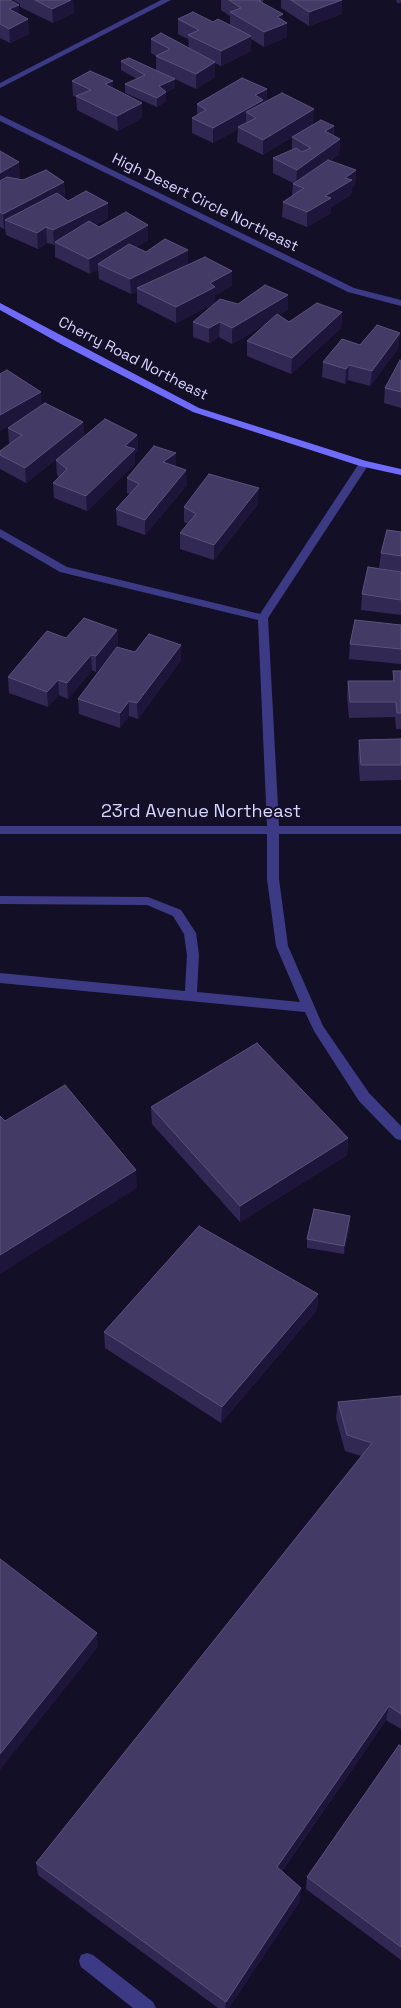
<!DOCTYPE html>
<style>
body{margin:0}
canvas{display:block;background:#130f26}
</style>
<canvas width="401" height="2008"></canvas>
<script>
const ctx = document.querySelector('canvas').getContext('2d');
ctx.lineJoin = 'round';
function toPath(rows) {
  const path = new Path2D();
  for (const r of rows) {
    path.moveTo(r[0], r[1]);
    for (let i = 2; i < r.length; i += 2) path.lineTo(r[i], r[i + 1]);
  }
  return path;
}
function fillPath(path, color) {
  ctx.fillStyle = color;
  ctx.fill(path, 'evenodd');
}
function strokePath(path, color, width, dash) {
  ctx.strokeStyle = color;
  ctx.lineWidth = width;
  ctx.lineCap = dash ? 'butt' : 'round';
  ctx.setLineDash(dash || []);
  ctx.stroke(path);
}
function drawText(font, color, halo, rows, align = 'center') {
  ctx.font = font + ' "Space Grotesk",sans-serif';
  ctx.lineWidth = 4;
  ctx.setLineDash([]);
  ctx.textBaseline = 'middle';
  ctx.strokeStyle = halo;
  ctx.fillStyle = color;
  for (const [text, x, y, turn = 0] of rows) {
    ctx.save();
    ctx.translate(x, y);
    ctx.rotate((+turn || 0) * Math.PI / 180);
    ctx.textAlign = isNaN(turn) ? turn : align;
    if (halo) ctx.strokeText(text, 0, 0);
    ctx.fillText(text, 0, 0);
    ctx.restore();
  }
}
fillPath(toPath([
 [273,826,279,830,279,879,288,946,323,1026,369,1093,401,1126,401,1140,396,1139,359,1101,314,1031,305,1012,0,983,0,973,185,991,187,955,184,934,173,916,147,905,0,904,0,896,148,897,181,910,196,933,199,955,197,992,300,1002,276,946,267,879,267,830,273,826],
 [87,1953,93,1955,153,2002,156,2008,133,2008,81,1967,79,1961,81,1955,87,1953]
]), '#3d3a85');
fillPath(toPath([
 [161,0,171,0,0,88,0,83,161,0],
 [0,115,354,288,401,300,401,306,348,292,0,121,0,115],
 [364,461,369,464,268,618,279,826,401,826,401,834,0,834,0,826,267,826,258,620,60,572,0,537,0,529,67,567,260,614,360,462,364,461]
]), '#3d3a85');
fillPath(toPath([
 [0,303,199,408,366,461,401,469,401,475,360,466,193,412,61,344,0,310,0,303]
]), '#6f6bff');
fillPath(toPath([
 [0,0,20,15,29,34,10,43,0,38],
 [13,0,73,0,74,13,53,23,20,7,20,4],
 [221,0,263,0,263,3,282,20,287,37,264,47,251,39,251,51,221,66,215,63,215,77,196,89,175,79,175,88,166,92,166,101,157,107,125,93,125,84,137,79,121,70,121,61,156,70,156,56,151,53,151,39,189,48,188,39,178,34,178,19,213,22,230,25,230,16,221,10],
 [281,0,342,0,342,14,309,26,281,8],
 [396,0,401,0,401,5,401,3,397,3],
 [72,81,113,81,113,88,142,103,142,118,118,131,77,110,76,97,73,96],
 [267,89,266,102,313,124,263,155,237,142,238,129,213,143,192,133,192,118,197,115,197,104],
 [334,126,334,136,340,139,339,154,330,161,356,170,355,185,352,187,351,195,331,207,331,213,307,227,282,217,283,202,292,196,293,183,273,173,273,158,292,150,292,137],
 [0,151,20,177,18,179,64,182,65,197,63,198,68,201,108,203,108,218,95,225,99,227,148,240,136,247,146,252,188,250,188,264,232,271,232,286,215,295,215,303,176,323,137,303,137,291,131,294,99,279,98,269,90,274,55,257,55,245,47,243,38,249,6,235,5,228,4,229,0,227],
 [288,295,288,310,279,315,289,322,342,312,341,328,291,374,247,356,247,341,267,323,232,344,219,337,209,343,193,337,193,322,238,304],
 [400,333,398,349,370,386,348,380,345,384,322,377,323,362,360,345],
 [401,361,401,408,384,403,385,388],
 [42,405,83,422,84,437,137,435,138,450,135,453,135,464,87,511,54,498,53,483,59,477,57,475,56,460,58,458,26,483,0,469,0,451,10,444,9,443,8,428],
 [176,466,187,485,145,535,117,525,116,509,130,494,127,493,127,478],
 [258,504,214,560,180,549,180,533,188,524,184,522,184,507],
 [401,532,401,572,379,568,381,553],
 [401,572,401,615,361,610,362,594],
 [401,625,401,664,349,659,350,644],
 [117,630,118,646,96,672,92,670,68,699,59,695,48,707,9,693,8,677,66,638],
 [135,652,181,660,138,719,129,716,120,728,79,714,78,699],
 [393,671,401,671,401,729,396,729,395,717,349,718,347,697,348,681,393,681],
 [401,739,401,780,360,781,358,755,359,740],
 [151,1107,348,1138,347,1155,240,1222,152,1124],
 [350,1225,344,1254,307,1248,307,1239],
 [318,1294,317,1310,221,1423,105,1348,104,1332],
 [401,1396,401,1729,386,1720,282,1871,300,1901,229,2008,218,2008,38,1875,36,1863,361,1456,345,1451,336,1418,338,1402],
 [401,1746,401,1960,306,1889,307,1877]
]), '#312854');
fillPath(toPath([
 [71,0,73,0,74,13,53,23,52,9],
 [342,0,342,14,309,26,309,12],
 [19,5,20,19,9,9],
 [283,14,282,25,287,23,287,37,264,47,264,32,277,17],
 [28,19,29,34,10,43,9,29],
 [251,36,251,51,221,66,221,51],
 [215,62,215,77,196,89,196,74],
 [175,79,175,88,166,92,166,101,157,107,157,98,159,86],
 [113,81,113,96,105,84],
 [267,89,266,104,256,118,246,112,246,124,238,127,238,129,213,143,213,128,255,95],
 [142,103,142,118,118,131,117,116],
 [314,109,313,124,263,155,263,140],
 [334,126,333,141,325,131],
 [340,139,339,154,296,185,297,170],
 [19,162,20,177,0,188,0,173],
 [356,170,355,185,352,187,351,195,331,207,331,213,307,227,307,212,345,178],
 [64,182,65,197,14,224,5,220,5,228,4,229,3,214],
 [108,203,108,218,58,243,55,242,54,245,53,230],
 [148,225,148,240,103,266,98,264,98,269,90,274,89,259],
 [46,227,47,243,38,249,37,233],
 [188,250,188,266,137,288,137,291,131,294,130,279],
 [232,271,232,286,215,295,215,303,176,323,176,307,210,283],
 [288,295,288,310,232,344,232,328],
 [342,312,341,328,291,374,292,358],
 [220,322,219,337,209,343,209,328],
 [400,333,398,349,370,386,372,371],
 [349,365,348,380,345,384,346,369],
 [41,392,42,408,0,431,0,415],
 [83,422,84,438,26,483,25,468],
 [137,435,138,450,135,453,135,464,87,511,86,496,125,446],
 [176,453,176,468,163,462],
 [186,470,187,485,145,535,145,520],
 [259,488,258,504,214,560,214,545],
 [117,630,118,646,96,672,96,656],
 [181,645,181,660,138,719,137,703],
 [91,655,92,670,68,699,67,683],
 [58,680,59,695,48,707,47,692],
 [129,701,129,716,120,728,120,713],
 [348,1138,347,1155,240,1222,240,1206],
 [136,1170,137,1188,0,1274,0,1255],
 [350,1216,350,1225,344,1254,344,1246],
 [318,1294,317,1310,221,1423,222,1407],
 [97,1633,98,1647,0,1770,0,1754],
 [389,1706,386,1720,276,1879,277,1867],
 [301,1888,300,1901,229,2008,225,2008,226,2002]
]), '#1d163a');
const building = toPath([
 [0,0,10,0,19,5,9,9,28,19,9,29,0,24,0,0],
 [35,0,71,0,52,9,35,0],
 [229,0,261,0,259,1,283,14,277,17,287,23,264,32,230,12,241,8,229,0],
 [291,0,342,0,309,12,291,0],
 [193,12,213,22,218,19,251,36,221,51,188,35,199,30,178,19,193,12],
 [161,33,215,62,196,74,156,56,170,49,151,39,161,33],
 [129,58,175,79,159,86,166,92,157,98,125,84,145,75,121,61,129,58],
 [90,71,113,81,105,84,142,103,117,116,76,96,91,90,72,81,90,71],
 [242,78,267,89,255,95,263,100,213,128,192,118,206,110,197,104,242,78],
 [282,93,314,109,263,140,238,127,256,118,246,112,282,93],
 [321,120,334,126,325,131,340,139,297,170,273,158,296,148,302,152,311,148,292,137,321,120],
 [0,151,19,162,0,173,0,151],
 [328,160,356,170,345,178,352,180,325,196,331,198,307,212,283,202,304,188,293,184,328,160],
 [46,170,64,182,3,214,0,212,0,181,7,177,23,180,46,170],
 [86,191,108,203,53,230,46,227,37,233,5,220,57,193,68,201,86,191],
 [126,212,148,225,89,259,55,242,89,221,99,227,126,212],
 [165,239,188,250,130,279,98,264,129,244,146,252,165,239],
 [205,257,232,271,210,283,215,287,176,307,137,288,205,257],
 [265,285,288,295,232,328,220,322,209,328,193,322,220,299,238,304,265,285],
 [317,303,342,312,292,358,247,341,277,314,289,322,317,303],
 [377,325,400,333,372,371,349,365,346,369,323,362,342,339,360,345,377,325],
 [400,360,401,361,401,392,385,388,400,360],
 [7,370,41,392,0,415,0,374,7,370],
 [45,403,83,422,25,468,0,455,0,451,22,435,8,428,45,403],
 [105,419,137,435,125,446,135,449,86,496,53,483,67,469,56,460,105,419],
 [154,446,176,453,163,462,186,470,145,520,116,509,139,484,127,478,154,446],
 [209,474,259,488,214,545,180,533,196,514,184,507,209,474],
 [387,530,401,532,401,556,381,553,387,530],
 [368,567,401,572,401,600,362,594,368,567],
 [84,618,117,630,96,656,91,655,67,683,58,680,47,692,8,677,47,631,66,638,84,618],
 [355,620,401,625,401,649,350,644,355,620],
 [149,634,181,645,137,703,129,701,120,713,78,699,117,647,135,652,149,634],
 [393,671,401,671,401,713,397,713,396,702,350,702,348,681,394,681,393,671],
 [401,739,401,765,361,765,359,740,401,739],
 [257,1043,348,1138,240,1206,151,1107,257,1043],
 [65,1085,136,1170,0,1255,0,1116,5,1121,65,1085],
 [314,1209,350,1216,344,1246,307,1239,314,1209],
 [199,1226,318,1294,222,1407,104,1332,199,1226],
 [401,1396,401,1714,389,1706,277,1867,301,1888,226,2002,36,1863,372,1443,347,1435,338,1402,401,1396],
 [0,1559,97,1633,0,1754,0,1559],
 [399,1745,401,1746,401,1947,307,1877,399,1745]
]);
fillPath(building, '#433a66');
strokePath(building, '#5a527e', 1);
drawText('15px', '#d9d4ff', '#130f26', [
 ["High Desert Circle Northeast",205,203,26],
 ["Cherry Road Northeast",133,359,27]
]);
drawText('18px', '#d9d4ff', '#130f26', [
 ["23rd Avenue Northeast",201,812]
]);
</script>
